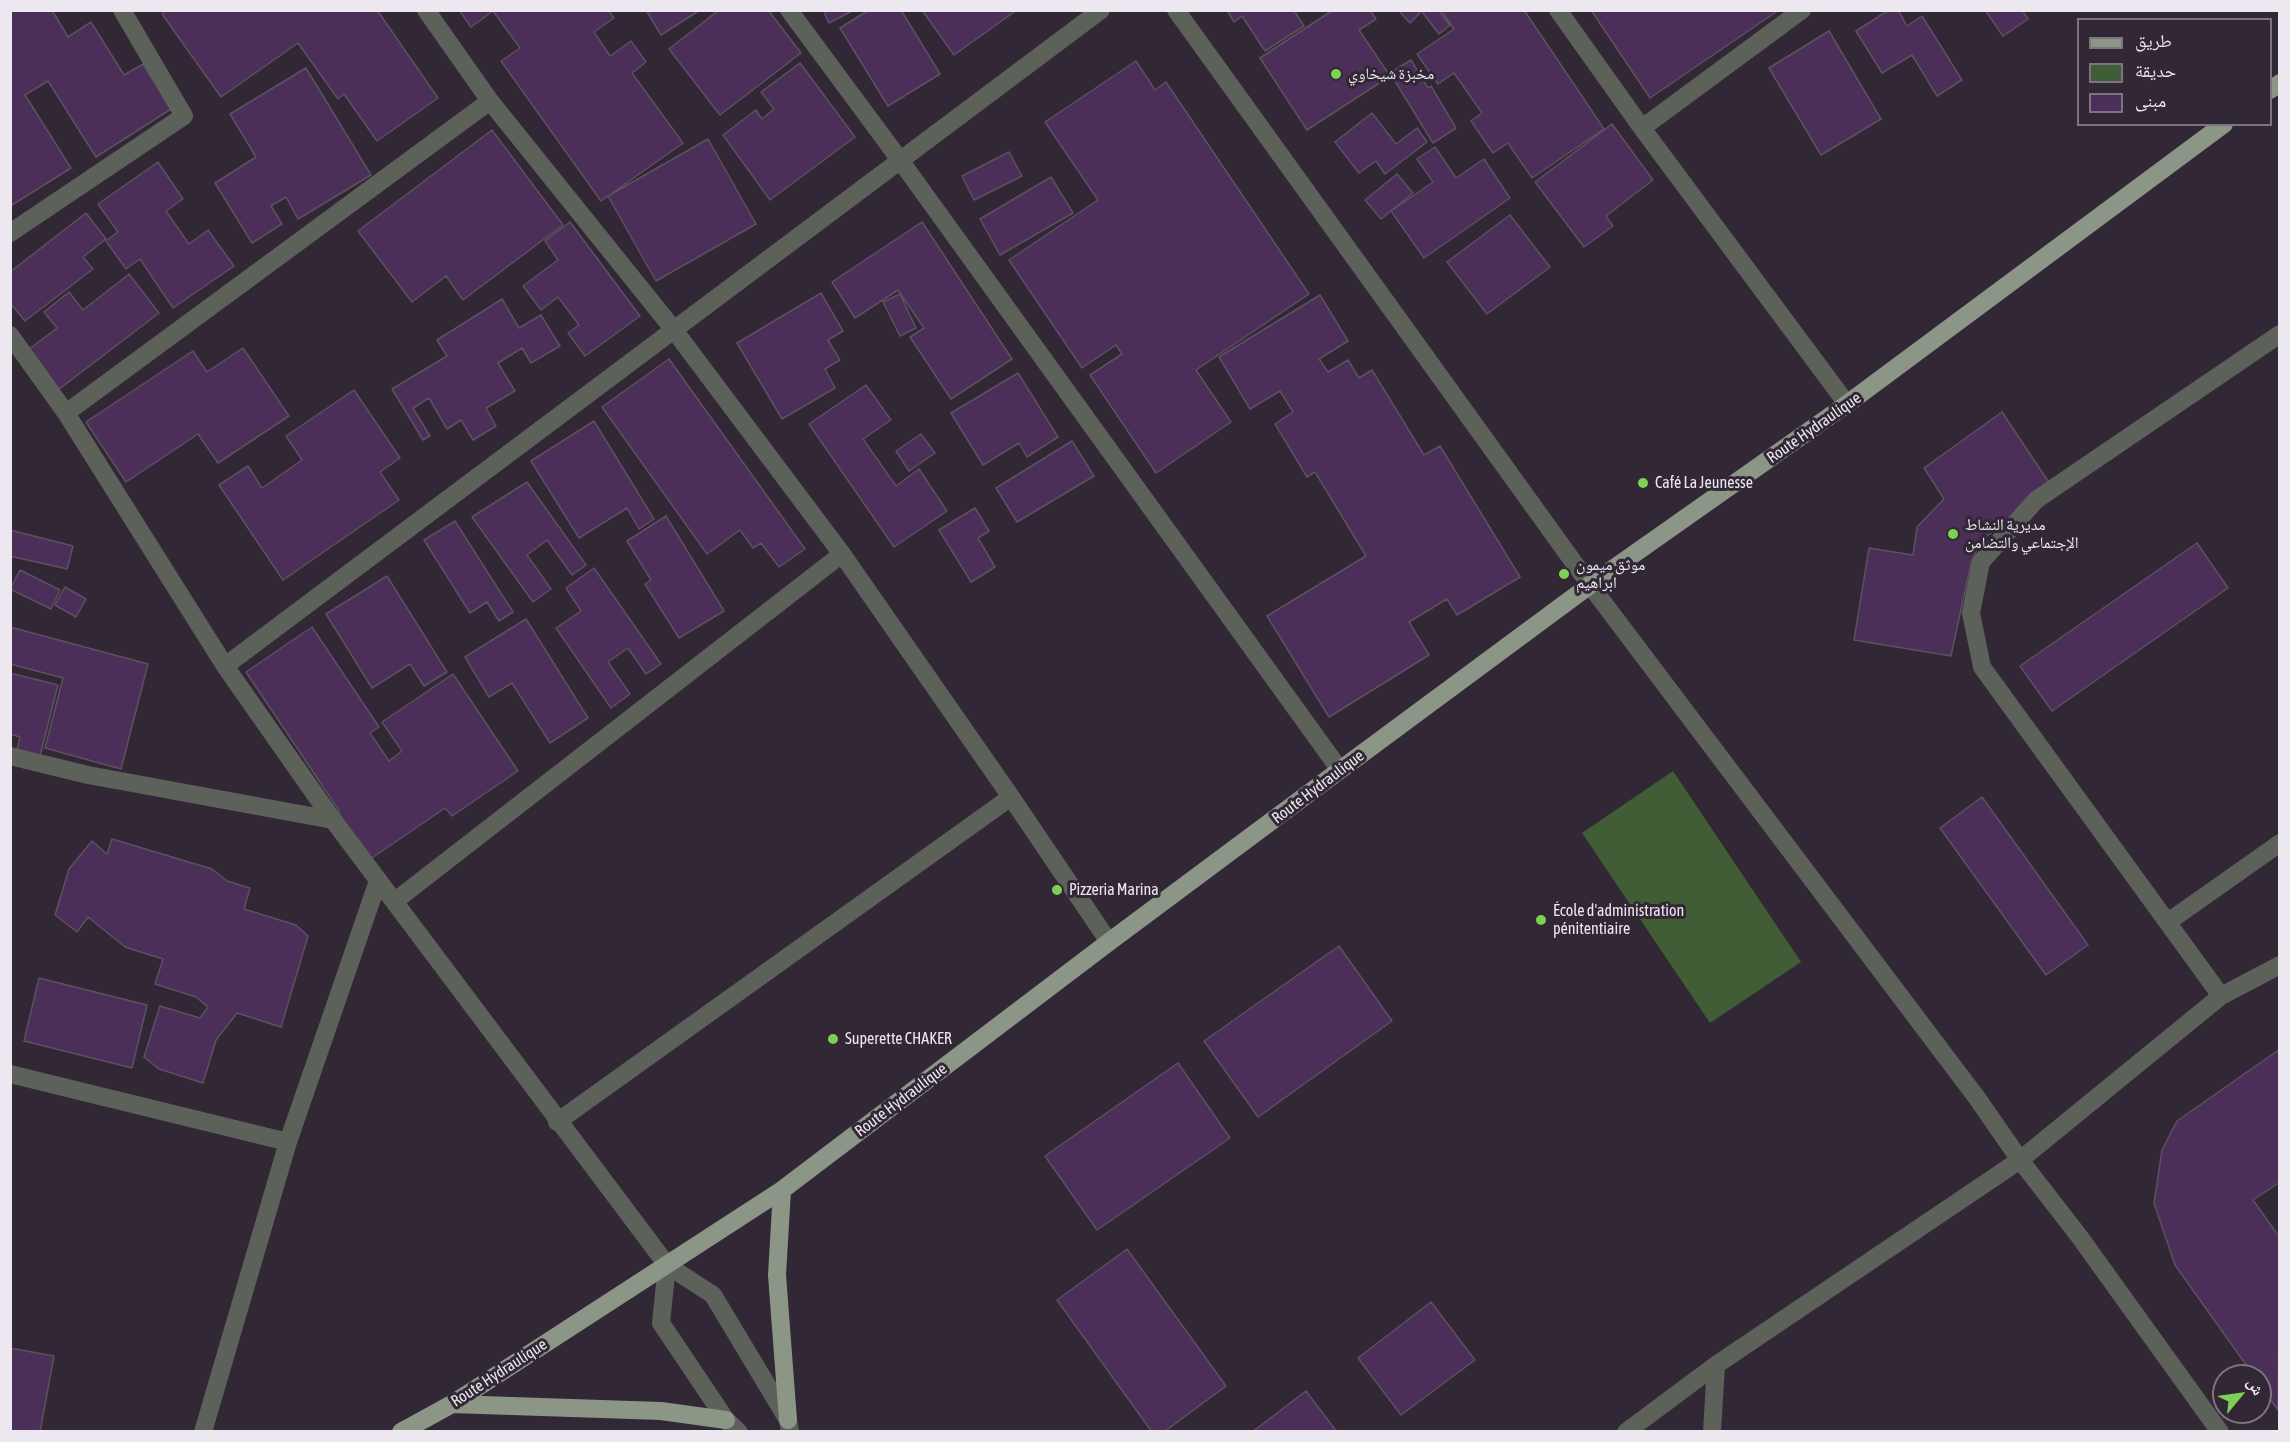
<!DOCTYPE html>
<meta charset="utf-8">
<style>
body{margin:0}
#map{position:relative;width:2290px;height:1442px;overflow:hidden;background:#312735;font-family:"Asap Condensed","Noto Naskh Arabic",sans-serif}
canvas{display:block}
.frame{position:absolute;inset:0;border:12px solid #ede7f0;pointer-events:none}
.legend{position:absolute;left:2077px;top:18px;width:195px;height:108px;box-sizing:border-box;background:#312735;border:2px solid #7c7480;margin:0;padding:8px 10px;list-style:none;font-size:18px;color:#ede7f0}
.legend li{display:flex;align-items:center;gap:12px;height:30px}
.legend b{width:30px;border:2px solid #7c7480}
.north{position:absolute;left:2212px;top:1364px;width:60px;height:60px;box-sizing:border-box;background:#312735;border:2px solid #7c7480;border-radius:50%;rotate:61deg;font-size:16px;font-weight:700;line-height:24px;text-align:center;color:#ede7f0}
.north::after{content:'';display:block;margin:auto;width:21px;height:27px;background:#7dd154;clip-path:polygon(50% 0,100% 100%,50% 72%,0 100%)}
</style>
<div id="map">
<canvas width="2290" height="1442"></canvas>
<div class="frame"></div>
<ul class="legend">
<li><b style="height:8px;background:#8b9687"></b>طريق</li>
<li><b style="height:16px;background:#415d35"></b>حديقة</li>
<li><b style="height:16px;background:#4c2f58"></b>مبنى</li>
</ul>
<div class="north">ش</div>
</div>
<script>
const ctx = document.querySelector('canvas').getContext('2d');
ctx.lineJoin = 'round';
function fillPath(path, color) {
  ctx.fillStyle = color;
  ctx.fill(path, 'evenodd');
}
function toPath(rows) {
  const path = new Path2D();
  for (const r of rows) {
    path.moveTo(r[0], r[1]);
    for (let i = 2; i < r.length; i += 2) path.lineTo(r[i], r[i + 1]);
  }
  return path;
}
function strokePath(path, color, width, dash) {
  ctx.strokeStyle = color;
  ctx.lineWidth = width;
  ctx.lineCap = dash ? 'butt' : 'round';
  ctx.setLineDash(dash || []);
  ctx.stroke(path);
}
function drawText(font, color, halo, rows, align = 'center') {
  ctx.font = font + ' "Asap Condensed","Noto Naskh Arabic",sans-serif';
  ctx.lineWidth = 6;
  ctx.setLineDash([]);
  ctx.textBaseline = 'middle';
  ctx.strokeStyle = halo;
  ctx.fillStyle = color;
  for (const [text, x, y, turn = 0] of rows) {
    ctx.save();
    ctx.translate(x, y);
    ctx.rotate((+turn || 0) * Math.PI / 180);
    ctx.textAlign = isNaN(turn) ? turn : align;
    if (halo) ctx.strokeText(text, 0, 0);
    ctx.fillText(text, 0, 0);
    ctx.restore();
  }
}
fillPath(toPath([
 [1673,771,1801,962,1710,1023,1582,833]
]), '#415d35');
const building = toPath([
 [10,10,52,10,68,37,91,22,124,75,143,64,171,109,96,157,48,81,25,95,71,168,12,205,10,202,10,10],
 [167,10,377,10,438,98,377,141,344,94,338,99,298,43,221,97,162,14,167,10],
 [459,10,608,10,614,18,594,32,610,56,631,41,646,62,632,73,683,143,601,201,501,61,520,48,493,11,471,27,459,10],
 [646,10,700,10,661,35,646,10],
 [719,10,768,10,801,53,720,115,669,49,719,10],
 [823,10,854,10,829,23,823,10],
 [869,10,901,10,940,74,888,106,840,28,869,10],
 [922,10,1017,10,954,55,922,10],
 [1227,10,1297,10,1295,12,1304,26,1265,51,1242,16,1234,22,1227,10],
 [1333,10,1370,10,1376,19,1359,30,1390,76,1307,130,1260,58,1333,10],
 [1398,10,1418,10,1420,13,1410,23,1398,10],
 [1426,10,1438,10,1450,25,1439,34,1423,13,1426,10],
 [1441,10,1524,10,1604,129,1532,178,1508,143,1493,153,1471,121,1482,113,1454,73,1438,84,1417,54,1454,29,1441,10],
 [1591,10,1779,10,1650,98,1591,10],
 [1889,10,1898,10,1907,26,1922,16,1962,80,1937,96,1912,55,1882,73,1856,31,1889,10],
 [1985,10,2022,10,2028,19,2003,36,1985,10],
 [1829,31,1881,119,1821,155,1769,68,1829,31],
 [1411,60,1428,88,1431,86,1456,128,1433,143,1390,73,1411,60],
 [1136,61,1155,90,1166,82,1309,294,1196,370,1231,422,1156,473,1090,375,1122,354,1116,345,1082,368,1009,260,1098,200,1045,122,1136,61],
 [800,63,855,137,770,200,723,135,756,110,762,119,774,109,761,92,800,63],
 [306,68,371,175,298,219,286,197,271,206,282,224,252,243,215,183,256,157,230,114,306,68],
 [1372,113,1396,144,1417,128,1427,142,1385,174,1376,161,1359,173,1335,142,1372,113],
 [1612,124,1653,180,1606,216,1613,226,1584,247,1535,182,1612,124],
 [492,130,563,225,463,300,446,276,412,302,358,231,492,130],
 [708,139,756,224,656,281,608,196,708,139],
 [1435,147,1456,178,1484,159,1510,198,1424,258,1391,211,1433,182,1417,159,1435,147],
 [1009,152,1022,176,974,200,962,176,1009,152],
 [158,162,183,199,166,211,189,244,208,230,234,266,173,308,140,259,126,269,106,241,118,232,98,204,158,162],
 [1397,174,1413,193,1381,219,1365,200,1397,174],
 [1051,177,1073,213,1000,255,980,219,1051,177],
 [86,213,106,239,83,257,93,269,25,321,10,303,10,272,86,213],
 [1510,215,1550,267,1487,314,1447,262,1510,215],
 [570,222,640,316,585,356,568,333,579,325,558,297,541,310,523,286,558,260,545,241,570,222],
 [922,222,1012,359,951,399,910,337,924,328,898,290,855,318,832,282,922,222],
 [129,274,159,313,54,393,24,353,57,328,44,312,69,292,83,310,129,274],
 [821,293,843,331,828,340,840,360,825,369,835,388,782,419,737,343,821,293],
 [900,294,916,328,900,336,883,302,900,294],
 [1320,295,1348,341,1319,359,1328,372,1348,360,1359,378,1372,370,1424,455,1440,446,1520,577,1457,615,1447,599,1409,622,1429,655,1329,717,1267,616,1366,556,1315,472,1307,477,1275,424,1293,412,1280,391,1250,409,1219,357,1320,295],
 [502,299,519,328,541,315,560,346,531,363,522,348,498,363,515,391,486,408,496,426,473,440,461,420,447,429,429,398,413,408,430,436,423,440,392,389,447,356,437,340,502,299],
 [243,348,289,416,218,463,198,434,126,482,86,422,193,351,207,372,243,348],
 [669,359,805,549,779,567,761,543,753,548,740,530,707,554,602,407,669,359],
 [1018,373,1058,437,1027,457,1019,443,983,465,951,413,1018,373],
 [866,385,891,420,863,439,896,486,919,469,947,511,894,547,809,424,866,385],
 [354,390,400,458,380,472,399,500,283,580,219,485,248,466,262,488,302,460,286,436,354,390],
 [2002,412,2050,484,1980,542,1971,563,1951,656,1854,640,1869,548,1913,555,1917,527,1944,499,1924,468,2002,412],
 [594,421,654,519,639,529,627,508,579,538,531,461,594,421],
 [921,434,935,453,909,471,896,451,921,434],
 [1072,441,1094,476,1017,522,996,488,1072,441],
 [527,482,586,565,572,575,547,540,527,555,551,589,533,602,472,517,527,482],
 [975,508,989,531,978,538,995,567,971,582,939,530,975,508],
 [666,516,724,611,679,638,645,584,651,580,627,541,666,516],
 [455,521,513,612,499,621,487,602,470,613,424,540,455,521],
 [10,530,73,546,67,569,10,556,10,530],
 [2197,543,2228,588,2052,711,2020,666,2197,543],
 [594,568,661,664,646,674,628,648,608,662,630,694,611,708,556,628,581,611,566,588,594,568],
 [20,570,60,590,51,609,10,589,20,570],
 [387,576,447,672,424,686,410,664,372,688,326,614,387,576],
 [65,587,86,599,76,617,55,605,65,587],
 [526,619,588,718,550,743,512,683,489,697,465,657,526,619],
 [10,627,148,664,121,769,45,748,63,678,10,664,10,627],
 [312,627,379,727,370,733,389,761,402,751,382,722,453,674,518,771,452,816,445,808,369,860,338,814,340,812,246,672,312,627],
 [10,673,58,685,39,760,16,754,20,737,10,734,10,673],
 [1982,797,2088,945,2046,975,1940,828,1982,797],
 [112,839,212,869,227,881,250,888,244,909,296,925,308,936,281,1027,237,1013,216,1040,203,1083,159,1069,144,1057,160,1006,200,1018,208,1007,196,997,155,984,163,959,125,947,88,917,77,932,55,915,69,869,92,841,107,854,112,839],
 [1339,946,1392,1021,1258,1117,1204,1041,1339,946],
 [39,978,147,1005,132,1068,24,1041,39,978],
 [2280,1049,2280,1182,2253,1200,2280,1238,2278,1410,2260,1385,2260,1376,2254,1376,2175,1265,2154,1203,2162,1150,2177,1121,2280,1049],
 [1178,1063,1230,1138,1097,1230,1045,1156,1178,1063],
 [1127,1249,1226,1386,1164,1432,1152,1432,1057,1300,1127,1249],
 [1431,1302,1475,1360,1401,1415,1358,1358,1431,1302],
 [10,1348,54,1356,40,1432,10,1432,10,1348],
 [1306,1391,1337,1432,1252,1432,1306,1391]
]);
fillPath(building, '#4c2f58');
strokePath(building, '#5c5161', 1.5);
strokePath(toPath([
 [426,10,490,101,674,330,842,554,1011,797,1109,942],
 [789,10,900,160,1340,770],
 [1176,10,1590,585,1977,1098,2020,1160,2079,1236,2220,1432],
 [1558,10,1642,128,1847,404],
 [1642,128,1802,10],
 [10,233,184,116,122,10],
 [10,335,66,413,225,666,333,820,667,1265,713,1295,788,1420,790,1432],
 [66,413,490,101],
 [225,666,1101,10],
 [10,756,88,775,333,820],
 [395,901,842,554],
 [2168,922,2280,843],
 [2221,996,1982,667,1971,613,1981,562,2036,500,2280,334],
 [10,1074,288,1142],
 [557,1122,1011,797],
 [667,1265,661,1323,726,1420,739,1432],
 [203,1432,288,1142,378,881],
 [1626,1432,1716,1365,2020,1160,2221,996,2280,965],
 [1712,1432,1716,1365]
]), '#5c615a', 18);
strokePath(toPath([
 [2270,90,2280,83],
 [782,1190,777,1275,788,1420],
 [452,1404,661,1411,726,1420],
 [401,1432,452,1404,782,1190,1109,942,1340,770,1590,585,1847,404,2224,124]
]), '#8b9687', 18);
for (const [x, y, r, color] of [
 [1336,74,6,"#7dd154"],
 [1643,483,6,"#7dd154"],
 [1953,534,6,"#7dd154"],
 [1564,574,6,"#7dd154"],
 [1057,890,6,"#7dd154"],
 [1541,920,6,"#7dd154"],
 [833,1039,6,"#7dd154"]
]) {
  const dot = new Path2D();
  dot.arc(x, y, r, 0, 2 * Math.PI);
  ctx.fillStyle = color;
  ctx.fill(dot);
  strokePath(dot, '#312735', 2);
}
drawText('16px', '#ede7f0', '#312735', [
 ["مخبزة شيخاوي",1348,74],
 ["Café La Jeunesse",1655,483],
 ["مديرية النشاط",1965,525],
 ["الإجتماعي والتضامن",1965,543],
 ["موثق ميمون",1576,565],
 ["ابراهيم",1576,583],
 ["Pizzeria Marina",1069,890],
 ["École d'administration",1553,911],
 ["pénitentiaire",1553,929],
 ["Superette CHAKER",845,1039]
], 'left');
drawText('16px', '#ede7f0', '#312735', [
 ["Route Hydraulique",1814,428,-35],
 ["Route Hydraulique",1318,787,-37],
 ["Route Hydraulique",901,1100,-37],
 ["Route Hydraulique",499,1373,-33]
]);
</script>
